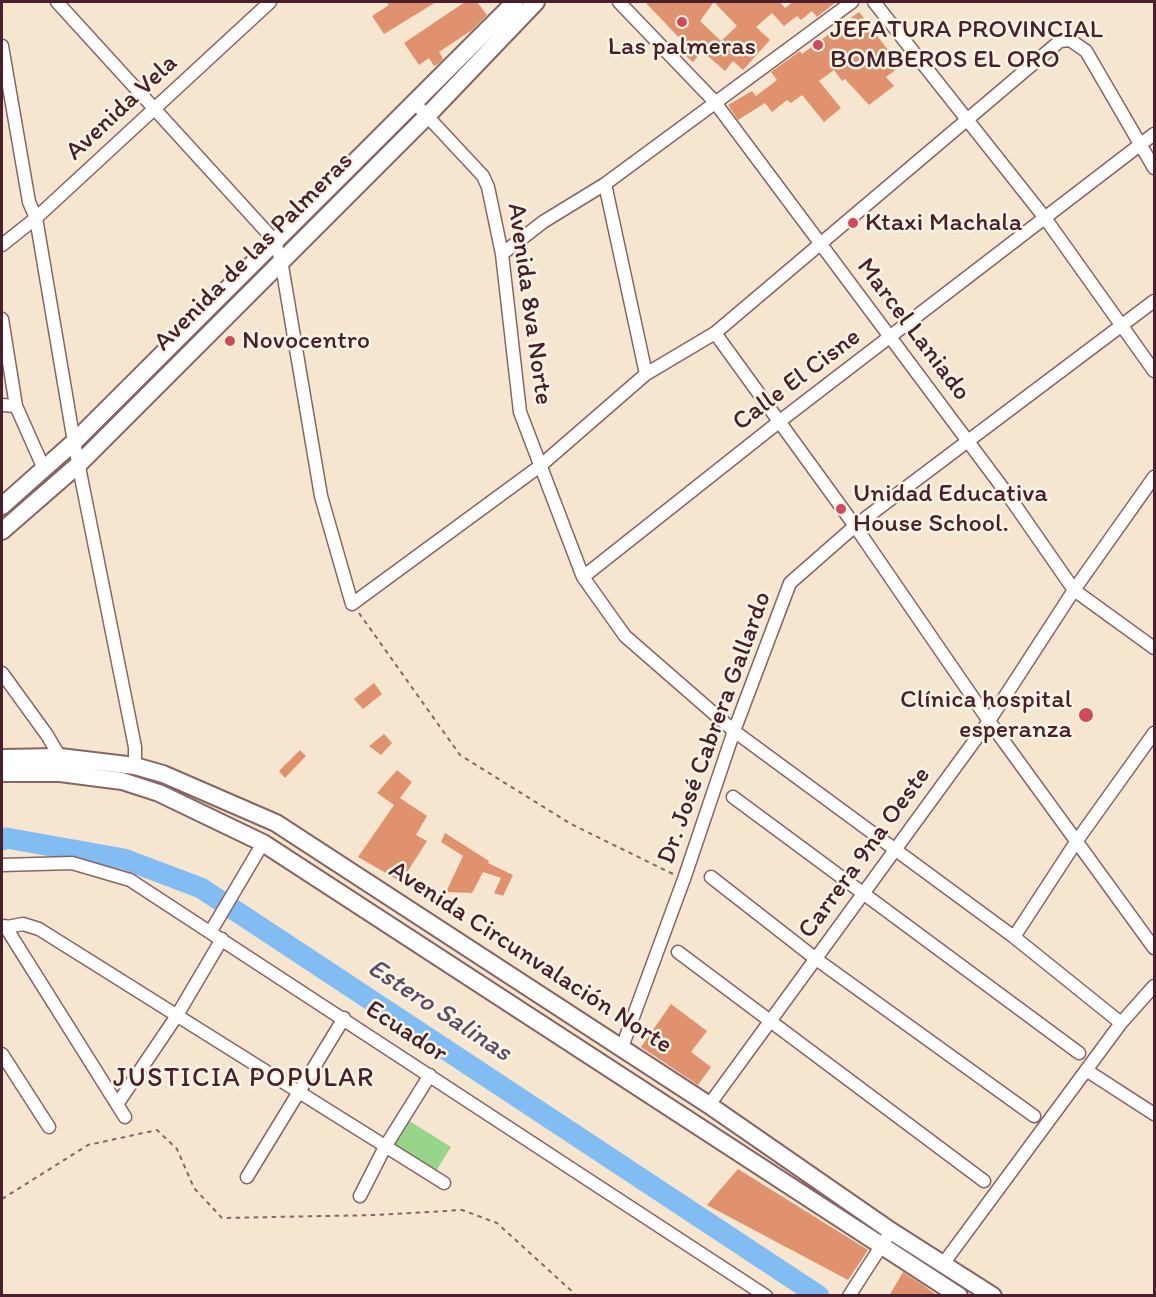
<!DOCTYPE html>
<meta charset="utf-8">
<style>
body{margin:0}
#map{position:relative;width:1156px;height:1297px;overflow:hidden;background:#f7e6cf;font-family:Itim,sans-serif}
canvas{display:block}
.frame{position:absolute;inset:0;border:3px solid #4a1f2b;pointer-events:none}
</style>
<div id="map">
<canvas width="1156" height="1297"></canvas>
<div class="frame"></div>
</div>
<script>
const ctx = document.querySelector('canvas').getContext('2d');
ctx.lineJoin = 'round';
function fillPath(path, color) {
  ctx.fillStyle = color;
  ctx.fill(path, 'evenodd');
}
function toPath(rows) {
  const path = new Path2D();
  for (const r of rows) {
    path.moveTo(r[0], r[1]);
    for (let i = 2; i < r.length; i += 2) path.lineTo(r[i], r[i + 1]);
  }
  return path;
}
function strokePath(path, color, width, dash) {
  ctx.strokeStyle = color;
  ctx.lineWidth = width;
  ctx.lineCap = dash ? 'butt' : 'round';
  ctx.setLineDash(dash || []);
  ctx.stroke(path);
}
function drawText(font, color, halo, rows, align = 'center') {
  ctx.font = font + ' Itim,sans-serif';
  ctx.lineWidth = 5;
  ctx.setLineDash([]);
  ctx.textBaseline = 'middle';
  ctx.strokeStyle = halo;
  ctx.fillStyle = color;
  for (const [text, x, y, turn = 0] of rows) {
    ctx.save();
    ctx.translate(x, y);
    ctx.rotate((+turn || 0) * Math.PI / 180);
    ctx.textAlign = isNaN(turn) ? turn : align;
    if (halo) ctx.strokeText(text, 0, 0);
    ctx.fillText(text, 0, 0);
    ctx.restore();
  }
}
fillPath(toPath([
 [408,1120,451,1147,436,1171,393,1145]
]), '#97d58a');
strokePath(toPath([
 [2,840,6,838,124,859,201,888,819,1296]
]), '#81bcf3', 21);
fillPath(toPath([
 [386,2,436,2,384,34,372,16,389,5],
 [465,2,477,2,487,15,472,30,439,52,443,59,438,64,434,66,429,58,419,65,404,43],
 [645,2,714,2,700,21,721,41,737,26,714,2,780,2,785,8,793,2,836,2,817,17,812,11,801,20,797,16,784,26,772,13,756,27,770,40,743,70,733,61,725,71,702,51,693,62,679,50,685,44],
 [859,12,891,54,896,51,905,63,886,77,894,86,869,105,845,79,842,81,834,70,819,81,841,108,824,122,802,95,791,103,787,100,772,112,765,103,738,120,728,105,752,91,756,96,777,80,771,72,800,51,802,54],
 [374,683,382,694,363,709,354,699],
 [384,734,392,743,381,755,369,746],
 [300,750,306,756,285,778,279,771],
 [397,770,412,782,400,798,427,816,416,835,427,841,406,874,437,894,433,900,358,857,394,805,377,793],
 [445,833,489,861,488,863,513,875,503,896,494,893,501,878,483,872,472,893,446,892,463,856,441,842],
 [671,1004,707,1031,691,1052,711,1067,698,1085,641,1047],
 [738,1169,868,1250,848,1280,707,1205],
 [903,1272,920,1283,938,1296,889,1296]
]), '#e0916e');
const minor = toPath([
 [57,2,274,240,281,260,321,496,352,604,540,466,646,374,715,333,1060,41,1070,40,1086,51,1154,168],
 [619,2,714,101,1008,495,1074,590,1154,648],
 [874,2,1045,218,1154,371],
 [2,46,29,202,36,218,74,442,135,747,135,766],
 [414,102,483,176,488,187,502,254,520,412,583,577,625,636,734,731,1014,937,1121,1023],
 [605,184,646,374],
 [2,245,36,218,270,2],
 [502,254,543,222,605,184,852,2],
 [2,319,16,406,44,469],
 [715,333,855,526,989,721,1154,948],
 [2,405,16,406],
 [583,577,780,421,1154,134],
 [2,673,47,735,60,757,60,764],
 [733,797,1079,1053],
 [2,865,72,863,130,880,766,1296],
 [711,877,816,959,1034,1116],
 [5,926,125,1117],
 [2,928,23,924,39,929,444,1183],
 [211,931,263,843],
 [1014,937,1076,842,1154,733],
 [678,952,984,1181],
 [621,1050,684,879,734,731,790,583,855,526,1154,301],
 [2,1054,49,1127],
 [1086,1070,1154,1114],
 [118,1103,176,1017,222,939],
 [709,1105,989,721,1074,590,1154,477],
 [247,1177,344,1018],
 [360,1196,385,1147,430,1075],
 [943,1264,1121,1023,1154,986],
 [849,1296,891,1231]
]);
const secondary = toPath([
 [2,506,74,442,515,2],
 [2,531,79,464,426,117,536,2],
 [2,758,60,757,135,766,163,774,276,823,709,1105,891,1231,993,1296],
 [2,773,60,773,122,781,159,793,263,843,959,1296]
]);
strokePath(minor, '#876564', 15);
strokePath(secondary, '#876564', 20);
strokePath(toPath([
 [359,613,460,755,571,824,675,875],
 [2,1199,88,1145,157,1130,177,1149,194,1188,222,1218,377,1215,462,1210,497,1223,577,1296]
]), '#876564', 2, [4.5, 4.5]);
strokePath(minor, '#fff', 12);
strokePath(secondary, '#fff', 16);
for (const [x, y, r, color] of [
 [682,22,6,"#d1495b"],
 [818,45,6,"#d1495b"],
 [853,223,6,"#d1495b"],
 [230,341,6,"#d1495b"],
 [841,509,6,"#d1495b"],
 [1086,715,8,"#d1495b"]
]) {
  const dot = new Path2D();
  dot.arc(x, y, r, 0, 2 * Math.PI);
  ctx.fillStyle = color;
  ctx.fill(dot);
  strokePath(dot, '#fcf5e5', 2);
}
drawText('26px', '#4a1f2b', '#fcf5e5', [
 ["JEFATURA PROVINCIAL",830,30],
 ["BOMBEROS EL ORO",830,60],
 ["Las palmeras",682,47,"center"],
 ["Ktaxi Machala",865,223],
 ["Novocentro",242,341],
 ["Unidad Educativa",853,494],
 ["House School.",853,524],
 ["Clínica hospital",1072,700,"right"],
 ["esperanza",1072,730,"right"]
], 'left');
drawText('26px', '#4a1f2b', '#fcf5e5', [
 ["Avenida Vela",122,108,-43],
 ["Avenida de las Palmeras",254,252,-45],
 ["Avenida 8va Norte",529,304,82],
 ["Marcel Laniado",913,330,53],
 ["Calle El Cisne",797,380,-37],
 ["Dr. José Cabrera Gallardo",715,728,-70],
 ["Carrera 9na Oeste",865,853,-54],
 ["Avenida Circunvalación Norte",530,958,33],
 ["Ecuador",406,1032,33]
]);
drawText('italic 27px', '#5a4e67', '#fcf5e5', [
 ["Estero Salinas",439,1011,33]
]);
ctx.letterSpacing = '1.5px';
drawText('27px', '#4a1f2b', '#fcf5e5', [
 ["JUSTICIA POPULAR",244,1079]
]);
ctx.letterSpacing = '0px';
</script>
